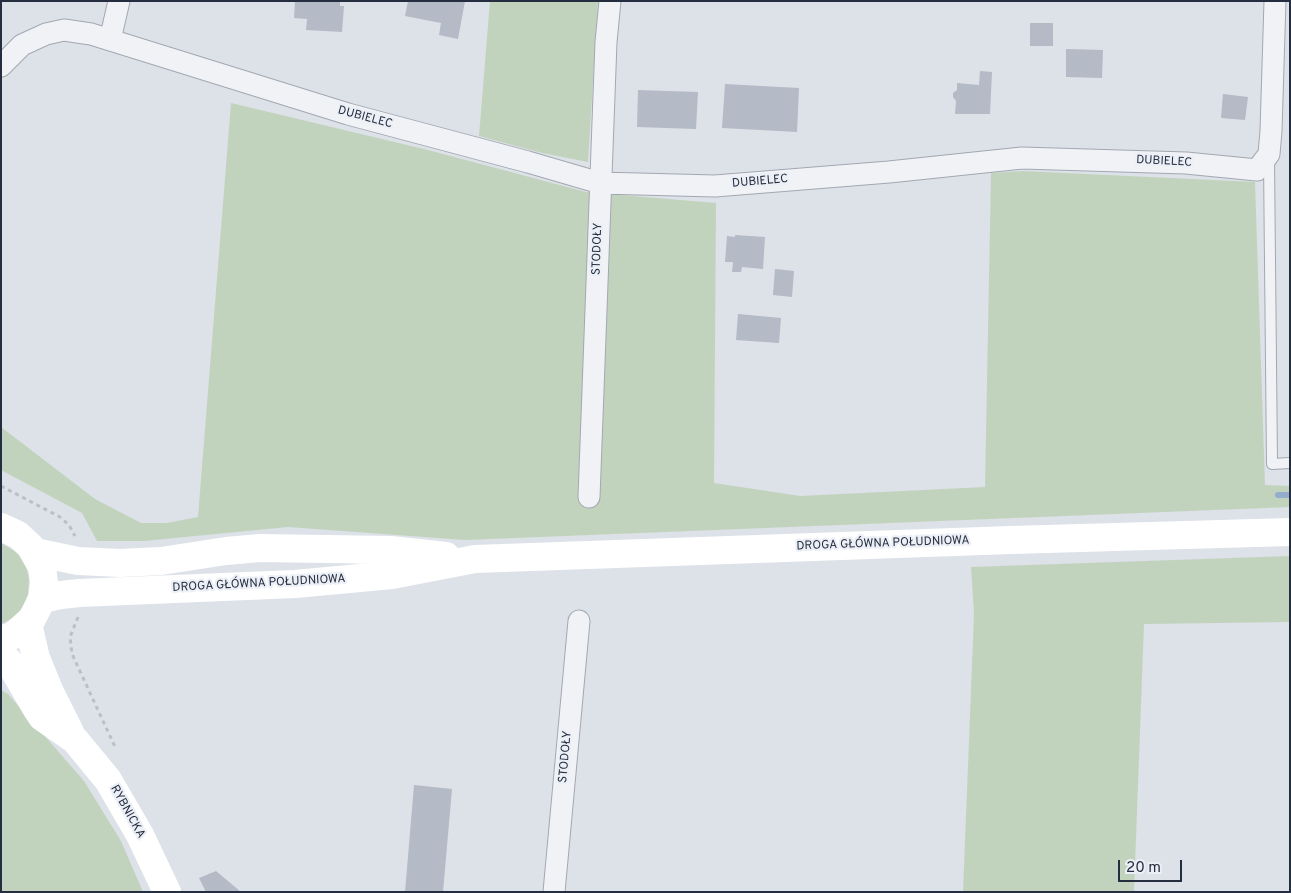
<!DOCTYPE html>
<meta charset="utf-8">
<style>
body{margin:0}
#map{position:relative;width:1291px;height:893px;overflow:hidden;background:#dde1e8;font-family:Overpass,sans-serif}
canvas{display:block}
.frame{position:absolute;inset:0;border:2px solid #252e40;pointer-events:none}
.scale{position:absolute;left:1118px;top:860px;width:64px;height:22px;box-sizing:border-box;border:2px solid #252e40;border-top:0;padding-left:6px;font-size:15px;line-height:18px;white-space:nowrap;color:#252e40;-webkit-text-stroke:4px #ecf0f6;paint-order:stroke}
</style>
<div id="map">
<canvas width="1291" height="893"></canvas>
<div class="frame"></div>
<div class="scale">20 m</div>
</div>
<script>
const ctx = document.querySelector('canvas').getContext('2d');
ctx.lineJoin = 'round';
function fillPath(path, color) {
  ctx.fillStyle = color;
  ctx.fill(path, 'evenodd');
}
function toPath(rows) {
  const path = new Path2D();
  for (const r of rows) {
    path.moveTo(r[0], r[1]);
    for (let i = 2; i < r.length; i += 2) path.lineTo(r[i], r[i + 1]);
  }
  return path;
}
function strokePath(path, color, width, dash) {
  ctx.strokeStyle = color;
  ctx.lineWidth = width;
  ctx.lineCap = dash ? 'butt' : 'round';
  ctx.setLineDash(dash || []);
  ctx.stroke(path);
}
function drawText(font, color, halo, rows, align = 'center') {
  ctx.font = font + ' Overpass,sans-serif';
  ctx.lineWidth = 4.5;
  ctx.setLineDash([]);
  ctx.textBaseline = 'middle';
  ctx.strokeStyle = halo;
  ctx.fillStyle = color;
  for (const [text, x, y, turn = 0] of rows) {
    ctx.save();
    ctx.translate(x, y);
    ctx.rotate((+turn || 0) * Math.PI / 180);
    ctx.textAlign = isNaN(turn) ? turn : align;
    if (halo) ctx.strokeText(text, 0, 0);
    ctx.fillText(text, 0, 0);
    ctx.restore();
  }
}
fillPath(toPath([
 [490,1,598,1,588,162,542,153,479,136],
 [231,103,428,150,586,192,716,203,714,483,800,496,985,487,991,173,1023,171,1255,182,1265,485,1290,486,1290,507,465,540,288,527,144,541,97,541,82,513,1,470,1,427,95,499,141,523,167,523,198,517],
 [1,543,18,553,26,565,29,579,28,594,23,607,13,618,1,624],
 [1290,556,1290,622,1144,624,1134,892,963,892,974,614,971,567],
 [1,690,8,694,84,781,121,841,143,892,1,892]
]), '#c2d3bd');
strokePath(toPath([
 [1278,495,1290,495]
]), '#94adcd', 6);
fillPath(toPath([
 [295,1,340,1,340,6,344,6,342,32,306,30,307,19,294,18],
 [408,1,465,1,458,39,439,35,441,23,405,16],
 [1030,23,1053,23,1053,46,1030,46],
 [1066,49,1103,50,1102,78,1066,77],
 [980,71,992,72,990,114,955,114,956,101,953,97,953,93,957,90,957,83,979,85],
 [725,84,799,88,797,132,722,128],
 [638,90,698,92,696,129,637,127],
 [1223,94,1248,97,1245,120,1221,118],
 [735,235,765,237,763,269,742,267,741,272,732,272,733,262,725,262,727,236,735,237],
 [775,269,794,271,792,297,773,295],
 [738,314,781,318,779,343,736,340],
 [414,785,452,789,443,892,405,892],
 [216,871,241,892,206,892,199,878]
]), '#b4bac6');
const lane = toPath([
 [1269,160,1272,464,1290,463]
]);
const street = toPath([
 [110,40,119,1],
 [1,66,22,45,46,34,64,30,91,34,348,114,528,162,600,183,715,186,889,172,1022,158,1186,163,1257,170,1269,154,1271,131,1275,1],
 [589,497,606,42,610,1],
 [554,892,579,621]
]);
strokePath(lane, '#a2a8b2', 12);
strokePath(street, '#a2a8b2', 23);
strokePath(toPath([
 [1,486,60,517,69,525,75,536],
 [78,617,70,637,72,654,116,749]
]), '#bbbfc7', 3, [4, 4]);
strokePath(lane, '#f0f2f6', 10);
strokePath(street, '#f0f2f6', 21);
strokePath(toPath([
 [1,527,18,535,30,546,42,567,44,583,42,599,32,619,14,635,1,640],
 [35,552,78,561,120,563,161,561,226,551,260,548,391,550,446,556],
 [42,599,61,595,79,593,295,584,392,575,475,559,1011,540,1290,532],
 [28,624,36,658,49,690,70,732],
 [1,653,9,662,36,708,42,717,75,740,108,780,140,835,167,892]
]), '#fff', 28);
drawText('12px', '#252e40', '#ecf0f6', [
 ["DUBIELEC",365,118,15],
 ["DUBIELEC",1164,162,3],
 ["DUBIELEC",760,182,-5],
 ["STODOŁY",598,249,-88],
 ["DROGA GŁÓWNA POŁUDNIOWA",883,544,-2],
 ["DROGA GŁÓWNA POŁUDNIOWA",259,584,-3],
 ["STODOŁY",566,757,-85],
 ["RYBNICKA",127,812,61]
]);
</script>
